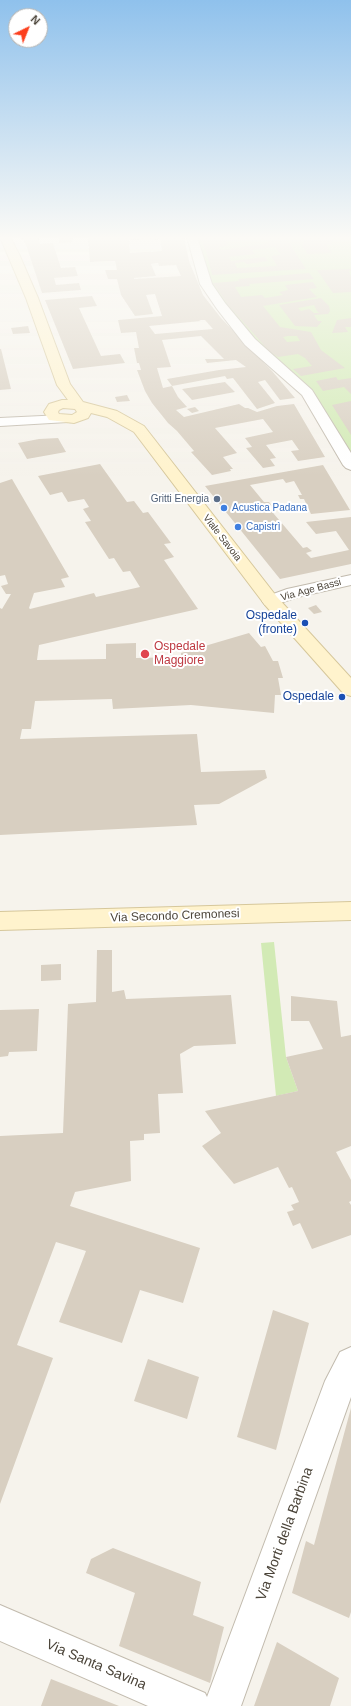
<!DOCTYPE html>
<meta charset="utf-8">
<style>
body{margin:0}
#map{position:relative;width:351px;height:1706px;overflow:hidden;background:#f6f3ec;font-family:Helvetica,sans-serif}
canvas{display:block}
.north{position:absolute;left:8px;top:8px;width:40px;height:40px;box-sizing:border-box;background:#fff;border:1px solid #b7b4b0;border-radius:50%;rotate:43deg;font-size:11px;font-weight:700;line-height:16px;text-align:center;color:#4b4439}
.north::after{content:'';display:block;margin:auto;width:14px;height:18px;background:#fc3f1d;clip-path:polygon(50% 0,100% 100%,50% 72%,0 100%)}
</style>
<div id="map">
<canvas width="351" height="1706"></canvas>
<div class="north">N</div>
</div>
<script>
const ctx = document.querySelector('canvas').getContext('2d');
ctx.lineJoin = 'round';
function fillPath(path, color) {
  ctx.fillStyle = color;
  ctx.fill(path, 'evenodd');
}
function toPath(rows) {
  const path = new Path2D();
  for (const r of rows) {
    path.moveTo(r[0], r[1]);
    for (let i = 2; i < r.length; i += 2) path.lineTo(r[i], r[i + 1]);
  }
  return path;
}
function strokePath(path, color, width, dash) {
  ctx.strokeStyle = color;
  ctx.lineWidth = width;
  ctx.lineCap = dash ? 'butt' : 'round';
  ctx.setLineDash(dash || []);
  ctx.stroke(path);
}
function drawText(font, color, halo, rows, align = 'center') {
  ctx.font = font + ' Helvetica,sans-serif';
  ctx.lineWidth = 4;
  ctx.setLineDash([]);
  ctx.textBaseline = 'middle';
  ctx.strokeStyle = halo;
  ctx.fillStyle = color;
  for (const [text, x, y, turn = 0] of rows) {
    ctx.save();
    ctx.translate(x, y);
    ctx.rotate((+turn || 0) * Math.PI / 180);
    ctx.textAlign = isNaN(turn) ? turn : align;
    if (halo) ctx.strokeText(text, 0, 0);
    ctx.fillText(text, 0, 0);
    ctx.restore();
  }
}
fillPath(toPath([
 [196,237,351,237,351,454,314,394,254,341,225,306,209,280],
 [274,942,286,1057,298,1091,276,1096,261,943]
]), '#d2eab5');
fillPath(toPath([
 [21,237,38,237,40,244,53,243,61,268,75,267,78,276,54,278,56,285,79,283,81,290,42,293,26,245],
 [59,237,73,237,72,242,59,243],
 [88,237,184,237,189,261,203,295,221,318,272,371,295,398,280,400,265,380,258,382,275,403,257,409,233,378,227,379,225,376,172,386,178,397,187,407,176,410,184,417,239,404,245,408,248,408,257,412,277,406,294,404,325,457,298,461,291,451,299,450,292,440,266,445,276,458,270,459,275,466,263,468,246,448,252,447,245,438,273,432,263,419,215,428,237,453,223,457,233,469,230,469,231,471,212,475,191,452,194,451,177,431,168,423,152,403,145,391,137,370,141,370,139,363,137,363,134,348,139,348,136,332,121,333,118,320,162,316,155,294,146,295,153,314,135,316,121,295,117,279,108,279,105,270,117,270,115,261,90,262],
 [160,239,162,251,130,253,129,240],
 [158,263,159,266,176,265,181,276,134,279,134,278,156,276,151,264],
 [199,320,205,320,213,329,155,334,149,326,201,321],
 [201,336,224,359,205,359,207,363,236,360,246,367,219,370,167,379,172,386,163,388,157,368,171,367,162,340],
 [200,237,285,237,306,269,212,275,207,254],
 [262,239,271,243,221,250,219,247,228,246,226,241],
 [275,247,281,255,271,256,277,266,237,268,235,263,244,262,247,264,268,261,265,257,231,261,229,257,255,254,252,250],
 [305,237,333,237,331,244,326,245,332,253,308,254,302,246],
 [351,269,351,271,349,271,351,277,351,292,333,293,317,270],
 [309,273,314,279,249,284,250,286,235,287,241,297,262,295,265,298,283,295,279,292,288,290,285,285,313,282,317,288,309,289,317,297,263,306,280,327,311,332,321,350,345,368,301,376,293,369,312,366,305,358,298,354,278,357,269,351,228,305,213,283,239,281,238,279],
 [288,336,297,336,300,341,287,342,283,337],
 [92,296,97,306,79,308,101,356,120,354,125,363,73,369,45,300],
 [321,298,329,306,330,311,328,314,314,315,318,321,322,321,317,327,295,326,279,305],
 [314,305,317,311,319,313,314,313,309,309,301,311,298,308],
 [351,318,351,327,345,327,348,332,332,333,337,320],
 [28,326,30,333,13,334,11,328],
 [0,349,1,349,11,389,0,390],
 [336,377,338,380,351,378,351,394,344,387,323,391,316,381],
 [225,382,235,392,192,400,182,389],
 [127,395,130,401,117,402,115,397],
 [351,401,351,435,332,405],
 [195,407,199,411,192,413,187,409],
 [58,438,66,452,27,459,18,443,39,439],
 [100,464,127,502,134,501,143,513,148,512,171,543,164,544,174,557,164,560,198,609,39,645,37,660,106,659,106,644,136,643,136,658,181,657,181,653,249,633,261,647,265,646,273,661,278,661,283,678,278,678,281,695,275,695,274,713,191,705,113,709,112,699,35,701,31,729,22,729,20,739,197,734,201,772,265,770,267,778,219,804,194,805,197,825,0,835,0,608,2,609,11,594,6,594,1,586,8,584,5,575,0,576,0,483,12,479,69,577,61,579,65,587,34,593,29,608,30,609,94,593,96,597,140,587,130,571,123,572,114,558,109,559,85,522,91,521,83,509,89,507,84,499,68,502,62,492,50,495,38,476],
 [323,465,350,510,311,514,304,499,300,499,298,495,302,495,294,481,286,483,283,479,250,485,264,502,269,502,272,506,268,507,303,548,307,547,312,551,306,553,311,558,349,550,336,531,316,534,306,522,351,517,351,564,280,579,205,486],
 [316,605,322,612,314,614,308,608],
 [97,950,112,950,112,992,124,990,126,999,231,995,236,1044,194,1046,180,1054,183,1093,158,1094,160,1133,144,1134,144,1140,130,1141,131,1181,75,1192,70,1206,200,1248,183,1303,140,1290,122,1343,59,1322,86,1251,56,1242,17,1345,53,1358,0,1504,0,1136,63,1133,68,1004,96,1002],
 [61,964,61,980,41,981,41,965],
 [291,996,337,1001,341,1037,351,1035,351,1146,336,1152,351,1180,351,1201,349,1202,351,1205,351,1235,312,1249,300,1223,293,1226,287,1212,294,1210,291,1205,299,1202,292,1187,289,1188,278,1167,234,1184,202,1146,221,1133,205,1111,298,1091,286,1057,323,1049,309,1021,291,1021],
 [39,1009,37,1051,9,1052,8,1056,0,1057,0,1010],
 [273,1310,309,1323,276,1450,237,1437],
 [148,1359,199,1377,187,1419,134,1401],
 [351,1408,351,1612,349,1618,292,1593,306,1541,314,1545],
 [113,1548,201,1582,193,1615,224,1627,210,1683,119,1646,135,1593,86,1573,91,1559],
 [277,1642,339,1678,330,1706,254,1706],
 [51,1679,114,1704,119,1706,41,1706]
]), '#d8cfc1');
const street = toPath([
 [187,237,197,237,212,284,225,303,255,339,312,390,351,453,351,470,346,468,343,465,302,395,245,345,217,309,200,284,187,237],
 [63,415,68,416,70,419,68,422,0,426,0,418,63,415],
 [351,575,351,585,298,597,271,606,265,605,262,601,265,597,287,589,351,575],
 [351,1347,351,1397,241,1706,148,1706,0,1641,0,1605,205,1693,207,1697,325,1381,340,1352,351,1347]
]);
const secondary = toPath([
 [0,237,10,237,19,254,38,298,70,384,83,402,117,411,144,426,277,597,351,678,351,696,344,694,265,605,134,432,107,417,91,413,88,418,74,423,49,420,44,412,49,404,62,400,68,400,57,385,26,298,0,237],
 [63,408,75,409,77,412,72,415,59,414,58,412,59,410,63,408],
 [351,902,351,920,0,930,0,912,351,902]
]);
strokePath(street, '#c2bbae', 2);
strokePath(secondary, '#d6c79b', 2);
fillPath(street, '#fff');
fillPath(secondary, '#fff3cd');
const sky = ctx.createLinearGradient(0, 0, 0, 476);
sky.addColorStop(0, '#8fc1ec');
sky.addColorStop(0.5, '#fbfaf6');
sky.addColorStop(1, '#fbfaf600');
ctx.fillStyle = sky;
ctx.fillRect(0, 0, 351, 476);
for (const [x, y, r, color] of [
 [217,499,4,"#5c6f8a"],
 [224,508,4,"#3f7fe0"],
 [238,527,4,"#3f7fe0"],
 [305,623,4,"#1a4fb4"],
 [145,654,5,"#e0444e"],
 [342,697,4,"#1a4fb4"]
]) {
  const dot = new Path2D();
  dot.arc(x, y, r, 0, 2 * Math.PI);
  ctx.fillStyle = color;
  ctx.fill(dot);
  strokePath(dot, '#fff', 1.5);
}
drawText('10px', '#4e5e75', '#fff', [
 ["Gritti Energia",209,499]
], 'right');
drawText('10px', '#366cbe', '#fff', [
 ["Acustica Padana",232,508],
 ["Capistrì",246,527]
], 'left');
drawText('10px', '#4b4439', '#fff', [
 ["Viale Savoia",222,538,52],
 ["Via Age Bassi",311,590,-15]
]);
drawText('12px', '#164399', '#fff', [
 ["Ospedale",297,616],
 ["(fronte)",297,630],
 ["Ospedale",334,697]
], 'right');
drawText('12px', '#be3a42', '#fff', [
 ["Ospedale",154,647],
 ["Maggiore",154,661]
], 'left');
drawText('12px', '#4b4439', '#fff', [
 ["Via Secondo Cremonesi",175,916,-2]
]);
drawText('14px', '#4b4439', '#fff', [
 ["Via Morti della Barbina",285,1534,-70],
 ["Via Santa Savina",96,1665,23]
]);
</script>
